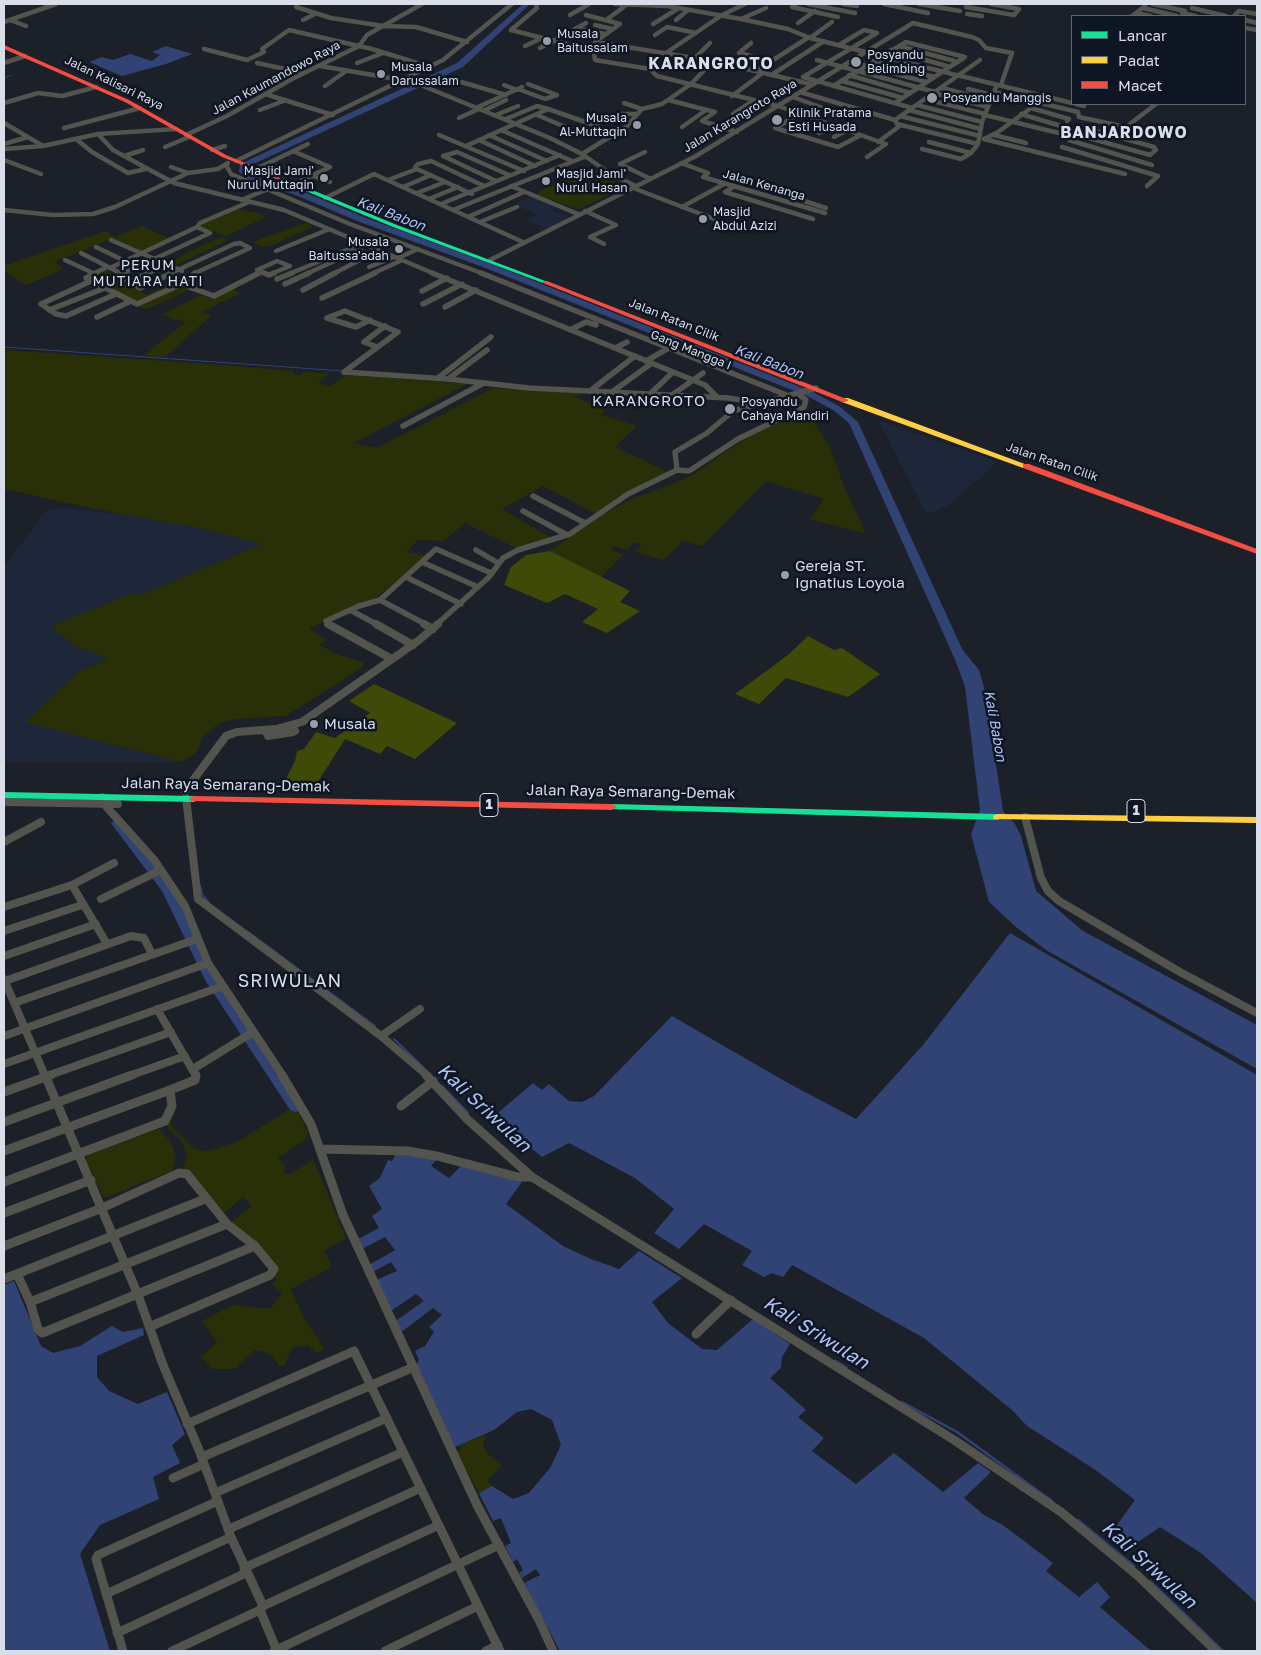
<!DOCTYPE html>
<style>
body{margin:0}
#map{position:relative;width:1261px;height:1655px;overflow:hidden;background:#1c2028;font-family:"Golos Text",sans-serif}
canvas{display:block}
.frame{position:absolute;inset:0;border:5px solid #d9dee9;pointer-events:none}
.legend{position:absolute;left:1071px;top:15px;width:175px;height:90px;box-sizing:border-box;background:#0e1523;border:1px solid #5f6572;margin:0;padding:6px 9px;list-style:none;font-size:15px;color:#d9dee9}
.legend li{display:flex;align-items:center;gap:10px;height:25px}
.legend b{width:25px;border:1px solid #5f6572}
</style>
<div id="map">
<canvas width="1261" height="1655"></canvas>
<div class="frame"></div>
<ul class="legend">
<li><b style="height:6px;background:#16e098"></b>Lancar</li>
<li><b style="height:6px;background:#ffcf43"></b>Padat</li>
<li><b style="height:6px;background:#f24e42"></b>Macet</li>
</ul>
</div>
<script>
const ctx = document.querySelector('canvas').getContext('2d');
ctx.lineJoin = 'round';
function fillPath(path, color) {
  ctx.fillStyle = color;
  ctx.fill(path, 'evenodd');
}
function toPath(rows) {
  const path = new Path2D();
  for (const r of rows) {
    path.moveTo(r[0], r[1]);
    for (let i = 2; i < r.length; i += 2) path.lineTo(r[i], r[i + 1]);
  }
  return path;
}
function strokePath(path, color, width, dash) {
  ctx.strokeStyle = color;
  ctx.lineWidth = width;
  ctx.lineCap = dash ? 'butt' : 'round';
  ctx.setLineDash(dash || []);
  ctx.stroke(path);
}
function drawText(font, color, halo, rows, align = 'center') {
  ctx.font = font + ' "Golos Text",sans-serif';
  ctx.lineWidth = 5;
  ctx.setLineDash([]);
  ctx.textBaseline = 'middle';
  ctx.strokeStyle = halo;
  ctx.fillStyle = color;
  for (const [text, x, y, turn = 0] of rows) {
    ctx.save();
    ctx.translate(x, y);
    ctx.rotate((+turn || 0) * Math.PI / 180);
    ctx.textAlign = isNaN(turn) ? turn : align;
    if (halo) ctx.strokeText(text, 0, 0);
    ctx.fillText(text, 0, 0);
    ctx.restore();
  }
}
fillPath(toPath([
 [535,197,557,206,550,210,571,218,547,229,526,220,538,215,515,205,527,198],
 [878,420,998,462,948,505,927,515],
 [65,508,138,516,205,529,262,544,141,595,130,594,79,648,109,657,78,672,111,745,181,762,4,762,4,563,7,563,47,510]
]), '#1e2639');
fillPath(toPath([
 [587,171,608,177,624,187,579,209,537,195,540,191],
 [238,209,248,212,253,211,267,217,226,236,199,226],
 [306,223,313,227,270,246,263,247,252,242],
 [142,226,168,238,141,251,113,238,54,262,64,269,26,285,4,271,4,266,105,231,115,237],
 [221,237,228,240,176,265,168,262],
 [106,270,147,295,177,280,183,283,189,290,147,309,135,305,88,278],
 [233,289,240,293,202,312,212,315,165,357,145,356,155,346,186,322,178,319,174,320,162,314,201,295,212,299],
 [4,350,223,365,294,371,293,374,300,375,304,372,329,373,318,383,330,386,346,375,467,384,354,443,377,448,493,388,582,393,575,397,606,410,601,415,637,426,615,447,662,469,667,475,596,514,543,486,502,509,552,538,516,548,465,523,444,541,418,540,406,552,426,556,414,568,374,599,360,602,309,629,327,640,319,645,339,655,364,662,361,668,286,716,237,719,219,723,201,739,199,748,194,754,181,762,25,722,78,672,108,658,79,648,57,632,53,625,130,594,141,595,261,544,205,529,105,511,4,489],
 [804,408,830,447,843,484,866,534,810,519,824,499,766,481,702,546,683,541,663,560,635,552,642,545,634,542,628,550,614,546,610,550,624,554,601,577,550,551,604,514,632,499,689,477,755,432],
 [295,1106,308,1132,306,1139,278,1158,285,1166,284,1174,293,1173,313,1159,346,1238,324,1251,332,1267,291,1289,304,1318,325,1349,317,1353,308,1345,292,1348,284,1366,279,1366,272,1356,264,1351,255,1350,235,1369,212,1369,201,1357,217,1342,202,1321,233,1305,270,1309,282,1293,272,1284,277,1281,274,1276,279,1271,275,1264,230,1223,252,1206,243,1197,225,1212,217,1215,183,1168,187,1155,185,1148,181,1140,168,1129,167,1121,172,1112,175,1112,170,1121,174,1129,194,1149,208,1151,237,1142],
 [159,1129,171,1142,176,1157,172,1171,104,1198,86,1160,88,1155],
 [485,1435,483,1447,488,1454,502,1465,487,1480,492,1486,479,1493,456,1452,461,1449,459,1445]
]), '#293007');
fillPath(toPath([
 [550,551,630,591,620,602,640,611,607,633,582,622,598,609,565,594,547,603,504,585,511,567,526,555],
 [808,636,834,650,842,648,880,674,848,697,786,678,759,704,735,694,788,655],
 [374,684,457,723,415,759,387,746,380,754,345,739,316,785,287,785,284,783,295,761,297,751,304,749,316,732,335,738,370,713,349,701]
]), '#3f4908');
fillPath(toPath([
 [166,46,192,54,166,64,122,76,89,62,102,57,113,60,130,54,152,61,160,55,152,52],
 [962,649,979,670,985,691,1003,811,1015,824,1021,836,1036,891,1083,931,1257,1025,1257,1069,1046,950,1016,927,989,902,971,834,980,810,965,687,952,650],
 [1010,933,1257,1075,1257,1603,1201,1553,1160,1527,1135,1544,1114,1529,1135,1500,1094,1469,1027,1426,1012,1410,924,1338,792,1265,783,1277,772,1273,764,1277,742,1265,752,1251,704,1224,679,1249,654,1233,674,1209,635,1178,569,1143,542,1157,493,1117,533,1083,542,1090,549,1084,569,1101,582,1102,594,1096,672,1016,788,1083,856,1119,923,1045],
 [396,1154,437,1159,431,1166,449,1178,462,1165,524,1179,506,1204,563,1246,591,1259,619,1269,639,1251,682,1278,652,1302,668,1323,702,1349,717,1350,753,1319,790,1344,782,1357,781,1368,770,1378,806,1410,798,1417,824,1438,812,1451,856,1484,894,1453,943,1492,978,1463,991,1472,964,1498,984,1515,1003,1525,1053,1563,1046,1571,1079,1597,1097,1582,1110,1597,1100,1607,1151,1651,560,1651,524,1583,540,1575,536,1569,522,1578,519,1573,523,1570,517,1559,513,1562,505,1546,511,1543,501,1518,493,1521,479,1493,492,1486,513,1499,529,1493,550,1468,561,1445,552,1420,531,1409,517,1412,494,1430,455,1447,416,1366,419,1360,415,1351,425,1346,434,1332,429,1327,442,1315,433,1308,400,1333,394,1322,424,1301,416,1294,389,1312,374,1281,397,1271,391,1262,371,1273,367,1266,395,1250,385,1237,362,1249,358,1239,379,1228,372,1216,382,1209,369,1186,380,1178,388,1160,392,1161],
 [14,1281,41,1346,53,1353,80,1346,112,1326,123,1332,143,1328,144,1335,97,1356,97,1377,109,1391,138,1404,167,1392,185,1434,172,1445,180,1463,153,1477,159,1499,100,1525,80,1554,110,1651,4,1651,4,1285]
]), '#304374');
strokePath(toPath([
 [4,78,11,75],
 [4,347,343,371]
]), '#304374', 1);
strokePath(toPath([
 [200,886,202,894,209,903],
 [247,931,375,1026],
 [394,1039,423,1067]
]), '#304374', 2);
strokePath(toPath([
 [442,1086,468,1113],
 [836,1361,847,1368],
 [902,1402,957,1432,1052,1501],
 [1078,1520,1134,1566],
 [1150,1581,1223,1651]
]), '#304374', 2.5);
fillPath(toPath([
 [523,4,530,4,463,67,247,167,247,171,257,177,299,190,366,218,489,263,813,392,839,406,858,422,969,664,967,666,963,667,957,664,849,423,833,410,807,396,483,267,360,222,293,194,251,181,239,172,240,164,457,63,523,4],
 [117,819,121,820,173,886,216,975,300,1102,302,1106,300,1110,295,1112,290,1110,205,980,162,891,111,823,117,819]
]), '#304374');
strokePath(toPath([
 [615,4,667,6,741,19,788,29,810,38,956,75],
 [796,4,792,7,838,17],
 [808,4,855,13],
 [843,4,857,6],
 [884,4,928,13],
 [919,4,960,11],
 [1153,4,1185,11],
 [296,7,331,18,383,26,416,27,467,42],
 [966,7,1014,15,1019,9,991,4],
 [1143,8,1177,16],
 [1192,8,1226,16],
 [1136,13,1151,16],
 [1182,13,1196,16],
 [967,14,982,16],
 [570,15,589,4],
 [586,15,620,24,595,42],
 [1132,16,1145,6],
 [1234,16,1239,11,1257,14],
 [741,19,766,8],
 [10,20,26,26],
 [303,20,315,14],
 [606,20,625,6],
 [676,20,688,10],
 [1245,20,1257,23],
 [4,22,56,4],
 [798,23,815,11],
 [653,24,679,8],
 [595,25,612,29],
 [577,28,605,34],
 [1245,28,1257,30],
 [511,30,594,51,602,43,713,61,691,84,662,104,642,109,626,127,582,154],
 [511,30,537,8,536,4],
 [877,33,803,77,912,108],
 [655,35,667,27,696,33],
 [810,38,832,22],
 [751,43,739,53,771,61],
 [839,45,864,30,877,33],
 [525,46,542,38],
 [899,46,958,62],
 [540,48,586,23],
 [204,49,247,60,264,52,262,49,289,30,372,49,430,67],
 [891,50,950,67],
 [594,51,595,60,650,69,657,76,778,106,886,144,867,157],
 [666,53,722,15,745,4],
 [695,58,710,43],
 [817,60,935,92],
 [713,61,810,84],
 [873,61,934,77],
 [4,63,25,56],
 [257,63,304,73],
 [357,63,383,53],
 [863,65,926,82],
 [320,66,402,80],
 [756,71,809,37],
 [773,74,824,41],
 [849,75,910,93],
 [957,75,1072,103],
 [842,81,903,98],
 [461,82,506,95],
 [504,85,517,90],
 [325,86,346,71],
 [423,86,550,138,582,154,612,175,636,186],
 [833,86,906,42,965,57],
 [942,88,990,100],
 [518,89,545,99,557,95,528,84],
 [968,89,992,95],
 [800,92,895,120],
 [994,92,1078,112,1079,117,1126,127,1156,104],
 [934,93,988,107],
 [265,94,333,115],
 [732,96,764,72],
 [793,97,831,111],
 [925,99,985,114],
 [668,100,715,112,702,121,737,132],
 [4,103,38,93,62,96,96,87],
 [624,103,642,109],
 [895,103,965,57],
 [1076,104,1084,106],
 [917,105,982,122],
 [478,107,522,87],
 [548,109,594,125,621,114,637,114],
 [260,110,286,100],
 [485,110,506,100],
 [909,110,981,129],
 [733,114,753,101],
 [800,114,775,128,838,147,859,136],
 [1021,114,1071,129,1064,134],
 [496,115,518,106],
 [537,115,568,128],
 [985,115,1075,137],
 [900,116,980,136],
 [459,118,481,108],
 [895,120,897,124,978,144,982,122,996,87],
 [895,120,980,60],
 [4,123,43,146],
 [682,127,706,110],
 [64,128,140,108],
 [581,128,609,136],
 [501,130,572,161],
 [819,133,833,126],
 [98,134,113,150,174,183,284,210,435,274],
 [186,135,227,116,292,79,359,46,367,35,422,4],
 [439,135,524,171],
 [489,135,547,161],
 [994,135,1026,143],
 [1078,135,1150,155,1156,150,1154,147,1089,129],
 [834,137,846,131],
 [76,139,92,152,128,173,146,169],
 [984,139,1125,174],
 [984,139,998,132,1031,108,1069,119,1067,121],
 [479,140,535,166],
 [1069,140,1152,165],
 [878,142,901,125],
 [929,142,971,153,978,144],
 [4,144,28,137],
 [466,146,548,109,537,106,506,119],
 [165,147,189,137],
 [1062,147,1158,176,1147,186],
 [4,149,43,146,98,134,176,129],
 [922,149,961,159,971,153],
 [212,150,225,146],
 [293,151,330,167],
 [645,152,620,164,651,179],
 [124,156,143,150],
 [443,156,457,152,509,175],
 [443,156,496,181],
 [4,160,41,174],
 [236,161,443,60,512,4],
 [681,163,708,173,703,177,825,213],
 [226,165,231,174,350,224,484,274],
 [171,167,188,173],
 [256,169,308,144],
 [417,169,415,167,418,164,431,161,484,186],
 [417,169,472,194],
 [313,176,330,182],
 [388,180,417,169],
 [294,184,330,167],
 [511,186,578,214],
 [735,186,725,192,813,219],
 [403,187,431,175],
 [633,188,714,219],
 [417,193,445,182],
 [325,198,374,174,523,242],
 [429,199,458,187],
 [241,200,266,190],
 [804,201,826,208],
 [441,204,560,155],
 [682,207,724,184],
 [4,210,53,215,93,214,115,207,188,173,218,169,228,163],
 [453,210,584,157],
 [585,211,616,225,590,237,604,244],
 [468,217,524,192],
 [480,222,517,207],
 [111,240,182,271],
 [96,247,125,261],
 [276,251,327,230],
 [81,253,122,274],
 [398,258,418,249],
 [65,260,93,273],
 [490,260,696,156,913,23,972,37,979,40,986,48,1012,53,1001,85],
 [369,267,394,257],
 [110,268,197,227,200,223,249,202],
 [93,274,107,267],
 [122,274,210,233,197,227],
 [146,274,167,265],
 [169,274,234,244,240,243,250,248,193,274],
 [257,274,261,272],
 [267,274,257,270,277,261,290,266,271,274],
 [289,274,361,244],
 [306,274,361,249],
 [333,274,377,251],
 [372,274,402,260]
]), '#52544d', 4.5);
strokePath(toPath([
 [96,273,86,278,131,301,97,317],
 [120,273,121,276,140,288,172,273],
 [264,273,269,275,274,273],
 [432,273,705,385,717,397],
 [481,273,789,396],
 [122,274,124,273],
 [277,279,292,273],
 [91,281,41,304,56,314,66,316,116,294],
 [129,282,149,273],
 [186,282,189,287,214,296,259,273],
 [285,284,309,273],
 [303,290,335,273],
 [422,291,447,278],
 [322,298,375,273],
 [131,301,137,304,186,282,195,273],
 [423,304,462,284],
 [445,307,476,290],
 [49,310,105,288],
 [327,318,345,311,398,332,344,372],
 [327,318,356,327,370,320],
 [570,330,586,322,596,325],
 [377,347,364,342,385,326],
 [615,348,627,342],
 [646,361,667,349],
 [746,361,754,356],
 [344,372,448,379,529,388,728,398,762,403],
 [438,378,491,337],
 [448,379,487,350],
 [590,391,635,356],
 [612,392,652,363],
 [650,394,673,372],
 [672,395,703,373],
 [403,426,482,384],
 [677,470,675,452,707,433,733,411,816,388],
 [533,496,585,523],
 [523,511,567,535],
 [476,550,498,563],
 [422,562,478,587],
 [406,577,461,604],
 [380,600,427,625],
 [350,610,378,625],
 [330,625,326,621,359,606,380,600,436,549,491,573],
 [436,625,489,577,503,558,518,550,570,534,628,494,677,470,689,471,738,439,804,407,806,400,798,394]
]), '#52544d', 5.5);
strokePath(toPath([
 [328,624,392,659],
 [376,624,413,645],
 [424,624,433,629],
 [265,730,268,736,293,732,295,731,292,725],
 [185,791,226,736,237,732,276,729,302,722,418,641,438,624],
 [102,797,104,804,155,861,185,906,208,963,283,1076],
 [186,798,198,899,381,1036,428,1076],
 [4,802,118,804],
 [1025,817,1041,878,1048,891,1059,901,1180,972,1257,1013],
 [4,842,41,822],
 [72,885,114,863],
 [101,899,161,870],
 [4,907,72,885,107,944],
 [4,931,82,905],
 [4,956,96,924],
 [4,979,45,1076],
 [5,981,131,936,144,938,152,954],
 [14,1003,197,939],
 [157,1009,196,1076],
 [4,1036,208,963],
 [381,1036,420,1009],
 [4,1064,223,986],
 [193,1069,253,1032],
 [47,1076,171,1032],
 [129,1076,185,1056]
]), '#52544d', 8);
strokePath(toPath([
 [45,1075,138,1295,163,1365,199,1450,231,1537,263,1606,260,1610,277,1651],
 [282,1075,311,1124,343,1215,478,1507,539,1620,553,1651],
 [426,1075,468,1120,532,1177,954,1440,1061,1512,1137,1575,1216,1651],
 [4,1092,51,1075],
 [401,1106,433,1081],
 [4,1122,132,1075],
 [320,1149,407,1151,437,1156,518,1177,532,1177],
 [4,1151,170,1090],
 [4,1182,165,1121,172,1106,170,1090,195,1080,196,1075],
 [4,1213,91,1180],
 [4,1246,102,1208,179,1173,187,1174,227,1224,255,1246,274,1269,270,1275,149,1327],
 [17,1274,30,1302,38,1329,42,1333,255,1246],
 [4,1279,205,1199],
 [30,1302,227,1224],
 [696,1334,731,1300],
 [187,1424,354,1351,500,1651],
 [202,1457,414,1367],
 [173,1478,204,1464],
 [215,1493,387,1418],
 [229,1529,403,1452],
 [244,1568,421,1488],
 [106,1594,231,1537],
 [263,1606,439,1525],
 [117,1633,246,1573],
 [123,1651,96,1559,98,1555,218,1501],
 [172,1651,260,1610],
 [274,1651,499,1545],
 [385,1651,478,1606],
 [486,1651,498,1645]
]), '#52544d', 9);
fillPath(toPath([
 [279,178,283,178,397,225,548,282,543,283,393,227,279,180,279,178],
 [4,792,194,796,199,799,194,802,4,798,4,792],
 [612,804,998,814,1003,817,998,820,609,809,607,807,609,805,612,804]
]), '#16e098');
fillPath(toPath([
 [842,398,848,398,1030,466,1026,468,1023,468,842,402,842,398],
 [998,814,1257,817,1257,823,994,819,993,817,994,815,998,814]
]), '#ffcf43');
fillPath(toPath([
 [4,45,129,100,226,155,284,179,279,180,222,157,125,102,4,49,4,45],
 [543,281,547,281,849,400,845,402,842,402,543,283,543,281],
 [1023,464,1029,464,1257,549,1257,554,1023,468,1023,464],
 [194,796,612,804,617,807,612,810,191,801,189,799,191,797,194,796]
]), '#f24e42');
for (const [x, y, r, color] of [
 [547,41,5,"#979ca5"],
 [856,62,6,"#979ca5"],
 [381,74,5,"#979ca5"],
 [932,98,6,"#979ca5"],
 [777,120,6,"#979ca5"],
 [637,125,5,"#979ca5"],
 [324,178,5,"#979ca5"],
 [546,181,5,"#979ca5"],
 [703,219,5,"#979ca5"],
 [399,249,5,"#979ca5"],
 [730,409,6,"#979ca5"],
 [785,575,5,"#979ca5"],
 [314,724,5,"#979ca5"]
]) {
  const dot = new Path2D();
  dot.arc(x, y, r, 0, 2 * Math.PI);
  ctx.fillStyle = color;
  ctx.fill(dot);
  strokePath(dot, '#0e1523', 2);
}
drawText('12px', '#d9dee9', '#0e1523', [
 ["Musala",557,34],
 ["Baitussalam",557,48],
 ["Posyandu",867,55],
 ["Belimbing",867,69],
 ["Musala",391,67],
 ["Darussalam",391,81],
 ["Posyandu Manggis",943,98],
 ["Klinik Pratama",788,113],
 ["Esti Husada",788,127],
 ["Musala",627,118,"right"],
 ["Al-Muttaqin",627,132,"right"],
 ["Masjid Jami'",314,171,"right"],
 ["Nurul Muttaqin",314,185,"right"],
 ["Masjid Jami'",556,174],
 ["Nurul Hasan",556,188],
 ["Masjid",713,212],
 ["Abdul Azizi",713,226],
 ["Musala",389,242,"right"],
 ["Baitussa'adah",389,256,"right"],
 ["Posyandu",741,402],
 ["Cahaya Mandiri",741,416]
], 'left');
drawText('12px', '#d9dee9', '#0e1523', [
 ["Jalan Kaumandowo Raya",276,78,-28],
 ["Jalan Kalisari Raya",114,83,26],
 ["Jalan Karangroto Raya",740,116,-31],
 ["Jalan Kenanga",764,185,16],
 ["Jalan Ratan Cilik",674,320,22],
 ["Gang Mangga I",691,350,22],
 ["Jalan Ratan Cilik",1052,462,19]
]);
drawText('italic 14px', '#adc3f4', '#0e1523', [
 ["Kali Babon",391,214,21],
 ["Kali Babon",769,362,21],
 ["Kali Babon",995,726,80]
]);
ctx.letterSpacing = '1px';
drawText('14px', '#d9dee9', '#0e1523', [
 ["PERUM",148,266],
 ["MUTIARA HATI",148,282]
]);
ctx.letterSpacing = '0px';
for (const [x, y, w] of [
 [489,805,18],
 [1136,811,18]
]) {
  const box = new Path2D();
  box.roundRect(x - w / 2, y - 11.5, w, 23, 4);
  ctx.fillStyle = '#0e1523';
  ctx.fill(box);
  strokePath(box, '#d9dee9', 1);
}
drawText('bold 14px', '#d9dee9', null, [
 ["1",489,805],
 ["1",1136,811]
]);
ctx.letterSpacing = '1px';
drawText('15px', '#d9dee9', '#0e1523', [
 ["KARANGROTO",649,401]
]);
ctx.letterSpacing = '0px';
drawText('15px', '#d9dee9', '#0e1523', [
 ["Gereja ST.",795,566],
 ["Ignatius Loyola",795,583],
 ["Musala",324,724]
], 'left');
drawText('15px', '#d9dee9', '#0e1523', [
 ["Jalan Raya Semarang-Demak",226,785,1],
 ["Jalan Raya Semarang-Demak",631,792,1]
]);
ctx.letterSpacing = '1px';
drawText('bold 16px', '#d9dee9', '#0e1523', [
 ["KARANGROTO",711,64],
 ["BANJARDOWO",1124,133]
]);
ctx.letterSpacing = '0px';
ctx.letterSpacing = '1px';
drawText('18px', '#d9dee9', '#0e1523', [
 ["SRIWULAN",290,981]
]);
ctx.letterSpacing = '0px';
drawText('italic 19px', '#adc3f4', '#0e1523', [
 ["Kali Sriwulan",484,1108,43],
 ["Kali Sriwulan",816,1333,32],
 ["Kali Sriwulan",1149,1565,42]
]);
</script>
